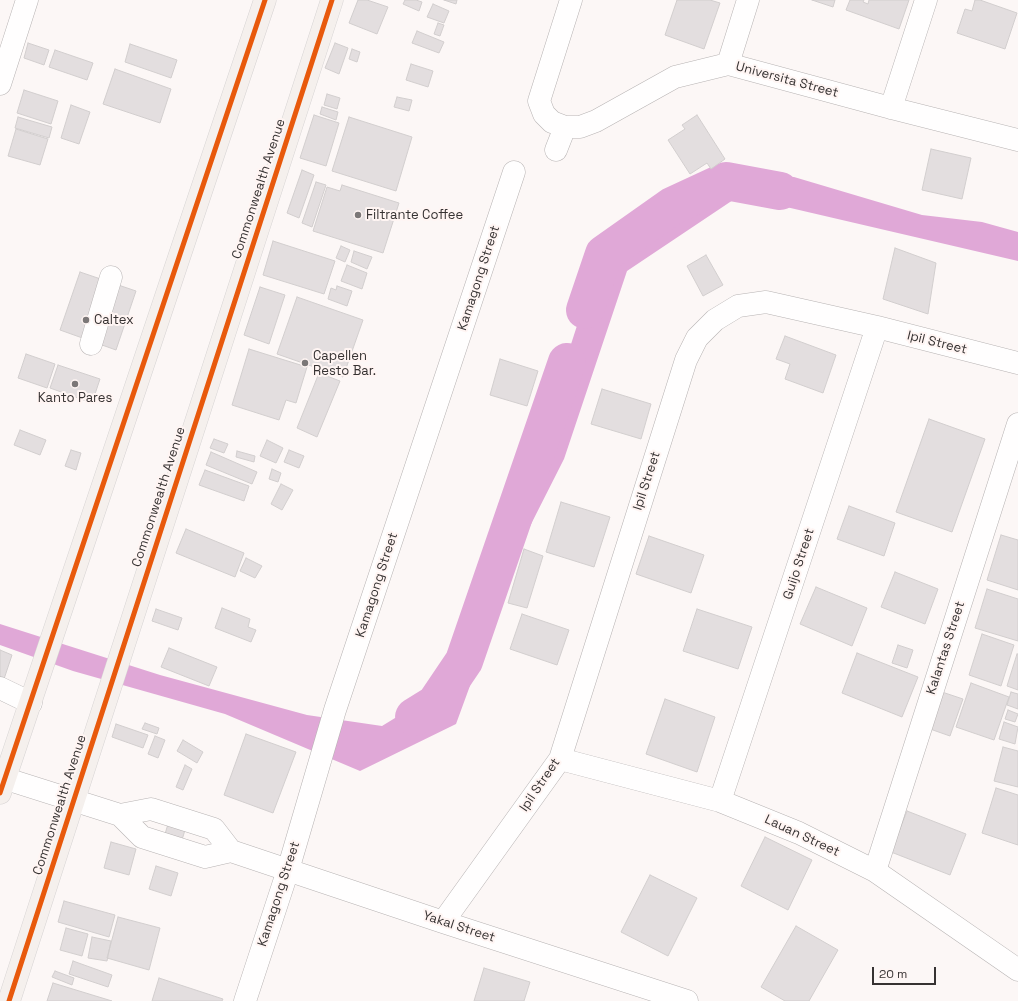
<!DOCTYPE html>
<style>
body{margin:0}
#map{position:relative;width:1018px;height:1001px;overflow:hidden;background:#fcf7f6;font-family:"Space Grotesk",sans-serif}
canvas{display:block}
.scale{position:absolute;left:872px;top:967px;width:64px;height:18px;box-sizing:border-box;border:2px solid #363232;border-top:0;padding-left:5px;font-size:12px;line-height:14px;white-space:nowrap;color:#363232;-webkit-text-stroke:3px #fff5f3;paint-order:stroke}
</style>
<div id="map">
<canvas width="1018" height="1001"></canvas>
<div class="scale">20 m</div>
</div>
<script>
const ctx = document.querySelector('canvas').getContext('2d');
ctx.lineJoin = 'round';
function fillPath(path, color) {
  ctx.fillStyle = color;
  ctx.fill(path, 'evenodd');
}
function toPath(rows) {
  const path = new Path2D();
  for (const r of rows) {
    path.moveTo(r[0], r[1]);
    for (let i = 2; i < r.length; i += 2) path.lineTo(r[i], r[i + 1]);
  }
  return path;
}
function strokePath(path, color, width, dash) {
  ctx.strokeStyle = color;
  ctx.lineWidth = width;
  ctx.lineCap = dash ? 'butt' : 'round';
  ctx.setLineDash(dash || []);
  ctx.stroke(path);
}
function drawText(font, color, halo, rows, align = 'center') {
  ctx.font = font + ' "Space Grotesk",sans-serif';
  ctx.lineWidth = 4;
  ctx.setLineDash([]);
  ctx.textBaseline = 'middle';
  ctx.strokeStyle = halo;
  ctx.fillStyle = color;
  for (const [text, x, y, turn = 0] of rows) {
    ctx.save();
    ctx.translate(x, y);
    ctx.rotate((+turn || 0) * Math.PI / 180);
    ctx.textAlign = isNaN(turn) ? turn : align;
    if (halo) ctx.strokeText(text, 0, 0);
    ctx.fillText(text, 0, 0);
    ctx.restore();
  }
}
fillPath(toPath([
 [794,177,922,215,982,222,1018,232,1018,261,739,196,627,271,564,459,524,538,456,724,360,771,225,714,73,671,0,645,0,624,160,675,307,715,382,726,444,688,471,653,596,267,630,226,734,179]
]), '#e0a8d7');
strokePath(toPath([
 [585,310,604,254,672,206,726,181,780,191],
 [414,717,435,704,464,661,567,362]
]), '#e0a8d7', 38);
const building = toPath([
 [358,0,367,0,388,7,377,34,349,23,358,0],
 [405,0,416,0,422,2,419,11,403,4,405,0],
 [444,0,457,0,456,4,444,0],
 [677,0,710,0,720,3,704,49,665,35,677,0],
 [812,0,835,0,833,7,812,0],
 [850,0,864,0,863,2,868,4,869,0,909,0,899,29,846,10,850,0],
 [975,0,980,0,1017,13,1005,49,957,33,965,9,972,11,975,0],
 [433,4,449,11,444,23,427,17,433,4],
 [438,23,444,25,440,36,434,34,438,23],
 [417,31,444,42,439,53,412,43,417,31],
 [28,43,49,50,44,65,24,58,28,43],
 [335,43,348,48,339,74,325,68,335,43],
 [130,44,177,60,171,78,125,62,130,44],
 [352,49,360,52,357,62,349,59,352,49],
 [55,50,93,63,87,80,49,67,55,50],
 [411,64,433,71,428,87,406,80,411,64],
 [115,69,171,89,160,123,103,104,115,69],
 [24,90,58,101,51,124,17,113,24,90],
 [327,94,340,98,337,109,324,105,327,94],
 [397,97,412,100,409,111,394,107,397,97],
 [71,105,90,112,79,144,61,138,71,105],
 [322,107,338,112,336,120,320,114,322,107],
 [314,115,339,123,326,166,300,158,314,115],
 [697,115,725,159,711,169,707,163,690,174,668,140,685,129,682,125,697,115],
 [18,117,52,127,49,138,15,128,18,117],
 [349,117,412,137,396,191,332,171,349,117],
 [16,129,48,139,40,165,8,156,16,129],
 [931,149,971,158,962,199,922,190,931,149],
 [302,170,314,175,299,218,287,213,302,170],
 [316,182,326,185,312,227,302,223,316,182],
 [342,185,399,203,383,253,313,231,327,187,340,191,342,185],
 [273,241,335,261,324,294,263,275,273,241],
 [341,246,350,250,345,262,336,258,341,246],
 [895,248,936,263,928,314,883,299,895,248],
 [354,251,372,257,367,269,351,262,354,251],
 [706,255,723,285,703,296,687,266,706,255],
 [347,265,367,273,362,289,341,281,347,265],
 [80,272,136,291,116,350,60,330,80,272],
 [337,286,352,291,347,306,328,299,331,288,336,290,337,286],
 [260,287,285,295,269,344,244,335,260,287],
 [297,297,363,320,343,377,277,354,297,297],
 [785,336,836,355,823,393,785,379,790,364,776,359,785,336],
 [249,349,307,367,296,403,286,400,279,420,232,405,249,349],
 [26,354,55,364,47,388,18,378,26,354],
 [500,359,538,371,527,406,490,395,500,359],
 [58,365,100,379,92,403,50,388,58,365],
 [319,373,340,381,317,437,297,428,319,373],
 [602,389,651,404,641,439,591,424,602,389],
 [929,419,985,439,952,532,896,512,929,419],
 [20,430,46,440,40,455,14,445,20,430],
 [214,439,228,444,224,453,210,448,214,439],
 [267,440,283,448,276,463,260,456,267,440],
 [71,450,81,453,76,470,65,466,71,450],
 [289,450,304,456,299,468,284,462,289,450],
 [237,451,255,456,254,462,236,457,237,451],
 [211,452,257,472,252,484,206,465,211,452],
 [272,469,281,473,278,482,269,479,272,469],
 [205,470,249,486,244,501,199,485,205,470],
 [281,484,293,490,282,510,271,504,281,484],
 [561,502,610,517,594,567,546,552,561,502],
 [849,506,895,523,884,556,837,539,849,506],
 [186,529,244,553,235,577,176,553,186,529],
 [1001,535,1018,540,1018,590,987,580,1001,535],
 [649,536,704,555,691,593,636,574,649,536],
 [524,549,543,556,527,608,508,603,524,549],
 [246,558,262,566,255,578,240,571,246,558],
 [895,572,938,589,925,624,881,607,895,572],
 [816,587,867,608,852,646,800,624,816,587],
 [987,589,1018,599,1018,641,975,628,987,589],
 [222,608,250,619,248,627,256,630,251,642,215,628,222,608],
 [156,609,182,618,178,630,152,621,156,609],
 [697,609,752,627,738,669,683,651,697,609],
 [522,614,569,630,557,665,510,649,522,614],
 [982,634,1014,645,1001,686,969,675,982,634],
 [898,645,913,650,907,668,892,663,898,645],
 [169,648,217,667,209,686,161,667,169,648],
 [0,650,12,655,4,679,0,678,0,650],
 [857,653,918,677,902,717,842,693,857,653],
 [1017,654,1018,654,1018,690,1007,686,1017,654],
 [971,683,1009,697,994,740,956,727,971,683],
 [942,692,963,699,950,736,930,729,942,692],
 [1011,692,1018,694,1018,709,1007,705,1011,692],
 [665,699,715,717,697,772,646,754,665,699],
 [1008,710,1018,714,1015,722,1005,719,1008,710],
 [1004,722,1018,727,1015,744,999,739,1004,722],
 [145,723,159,728,157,734,142,729,145,723],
 [116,724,148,735,143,748,112,737,116,724],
 [246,734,296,752,273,813,224,795,246,734],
 [155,736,165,740,158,758,148,754,155,736],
 [183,740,203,752,197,763,177,751,183,740],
 [1003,747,1018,751,1018,787,994,781,1003,747],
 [185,765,192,769,183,790,176,787,185,765],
 [996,788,1018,795,1018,845,982,833,996,788],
 [907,811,966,834,950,875,891,852,907,811],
 [168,824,185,830,182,840,165,834,168,824],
 [765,837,812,860,788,910,741,886,765,837],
 [111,842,136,849,129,875,104,868,111,842],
 [156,866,178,873,171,896,149,889,156,866],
 [650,875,697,898,668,956,621,932,650,875],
 [64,901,115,915,109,937,58,922,64,901],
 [118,917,160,928,149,970,107,958,118,917],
 [796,926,838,950,809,1001,785,1001,761,987,796,926],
 [66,928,88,934,82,956,60,950,66,928],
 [92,937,111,941,107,961,88,958,92,937],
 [73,961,112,975,108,987,69,974,73,961],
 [484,968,530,982,524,1001,474,1001,484,968],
 [55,971,74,978,72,985,52,977,55,971],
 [159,978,223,999,222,1001,152,1001,159,978],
 [53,983,112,1001,47,1001,53,983]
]);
fillPath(building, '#e3dedf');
strokePath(building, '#d2cece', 1);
const minor = toPath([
 [728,64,748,0],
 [0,84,27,0],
 [891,108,926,0],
 [565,127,552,122,544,114,539,101,571,0],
 [556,150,565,127,580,127,596,121,675,77,728,64,891,108,1018,140],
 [91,344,111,277],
 [0,688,31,703],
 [560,759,720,801,799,833,875,871,1018,970],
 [0,777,120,815,142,837,205,857,231,851],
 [720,801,877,327],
 [120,815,151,809,214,829,231,851,443,922,687,1001],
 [875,871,1018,424],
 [443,922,560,759,686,360,697,338,715,320,738,306,766,302,877,327,1018,363],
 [245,1001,288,870,335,710,514,172]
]);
const major = toPath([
 [0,793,265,0],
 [9,1001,332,0]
]);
strokePath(minor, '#b7b3b3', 23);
strokePath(major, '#d6d3d3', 23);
strokePath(minor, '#fffefe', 22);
strokePath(major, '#f5f0ed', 22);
strokePath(toPath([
 [0,793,265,0],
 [9,1001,332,0]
]), '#e8590c', 5);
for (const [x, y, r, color] of [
 [358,215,4,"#7b7777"],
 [86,320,4,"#7b7777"],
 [305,363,4,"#7b7777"],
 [75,384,4,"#7b7777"]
]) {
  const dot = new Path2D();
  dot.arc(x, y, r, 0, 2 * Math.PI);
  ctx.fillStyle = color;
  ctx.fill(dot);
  strokePath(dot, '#fff5f3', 1.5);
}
drawText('13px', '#363232', '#fff5f3', [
 ["Universita Street",787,80,15],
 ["Commonwealth Avenue",259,189,-72],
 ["Kamagong Street",479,278,-72],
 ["Ipil Street",937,343,14],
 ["Ipil Street",647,481,-72],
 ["Commonwealth Avenue",159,497,-72],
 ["Guijo Street",799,564,-72],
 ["Kamagong Street",377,585,-72],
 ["Kalantas Street",946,648,-72],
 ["Ipil Street",540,785,-56],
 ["Commonwealth Avenue",60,805,-72],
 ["Lauan Street",802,836,25],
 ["Kamagong Street",279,894,-72],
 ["Yakal Street",459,927,18]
]);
drawText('13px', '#363232', '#fff5f3', [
 ["Filtrante Coffee",366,215],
 ["Caltex",94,320],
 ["Capellen",313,356],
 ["Resto Bar.",313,371],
 ["Kanto Pares",75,398,"center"]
], 'left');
</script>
